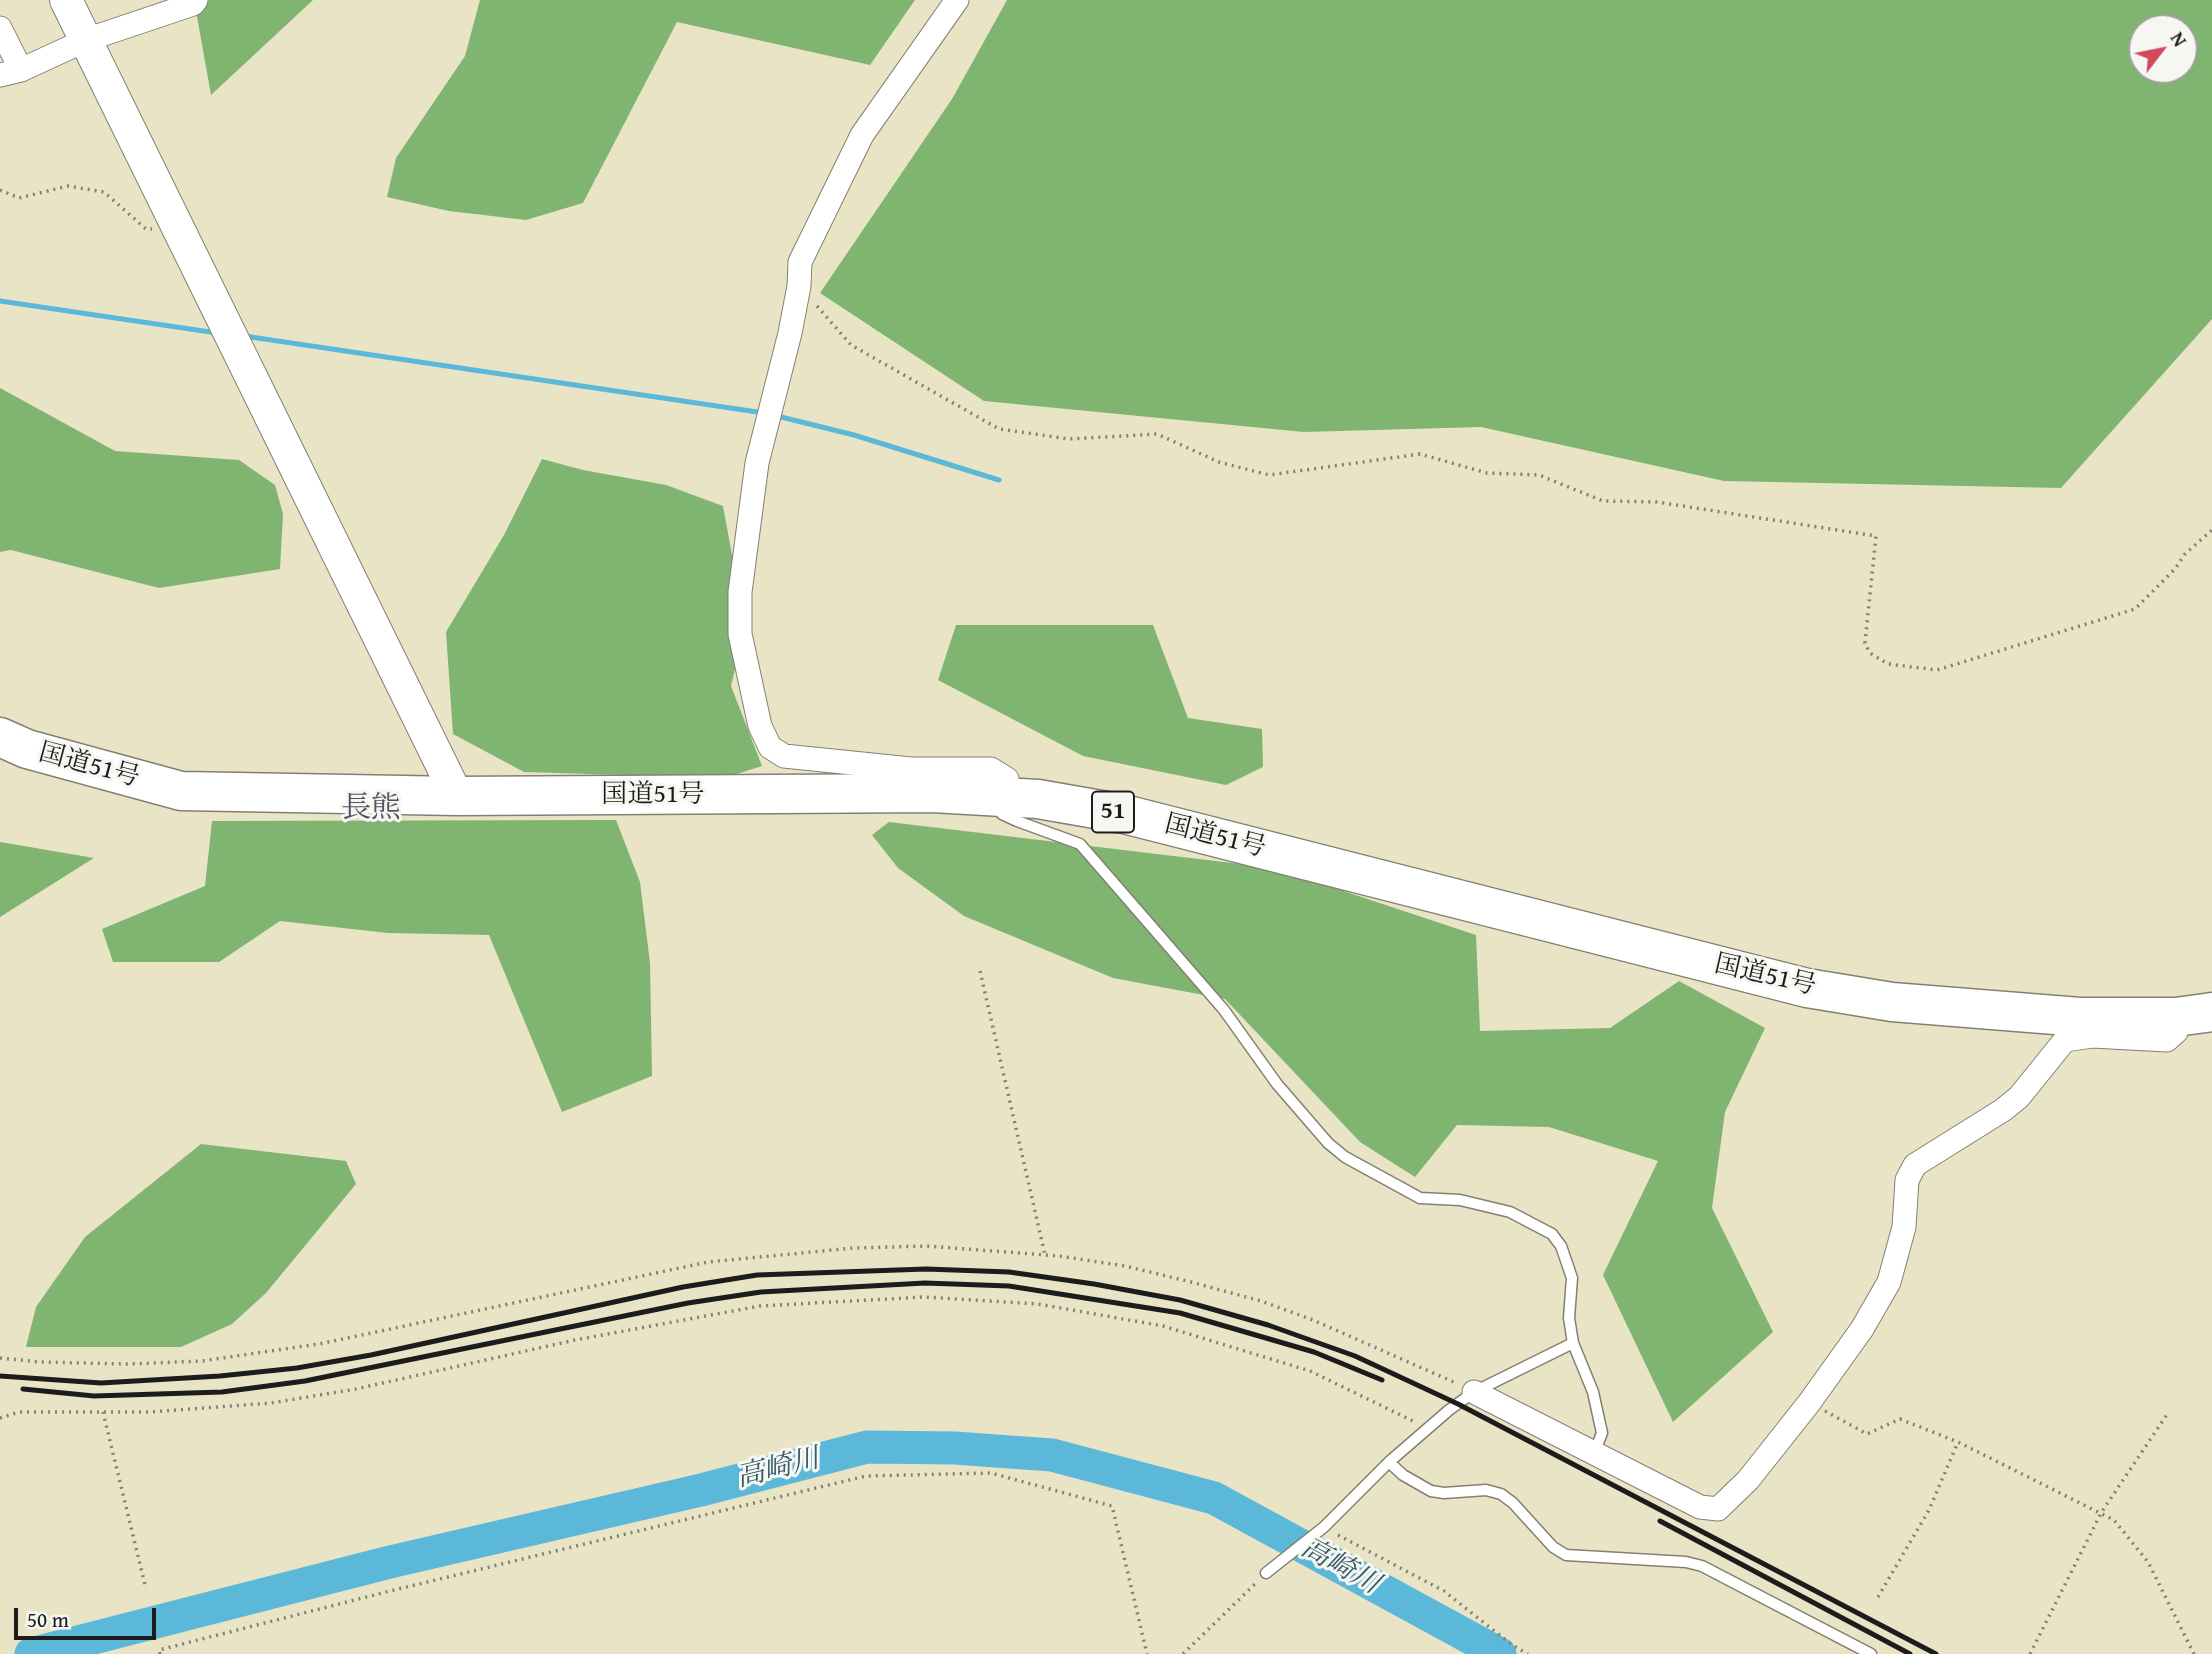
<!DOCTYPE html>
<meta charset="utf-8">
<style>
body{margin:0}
#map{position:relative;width:2212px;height:1654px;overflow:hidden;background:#eae4c6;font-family:"Gentium Book Plus",serif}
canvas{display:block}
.north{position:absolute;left:2128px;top:14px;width:70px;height:70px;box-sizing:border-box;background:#f6f6f2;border:2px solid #9f9f9c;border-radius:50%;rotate:58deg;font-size:19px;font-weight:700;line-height:28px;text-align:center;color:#1c1c1c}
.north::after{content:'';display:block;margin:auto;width:24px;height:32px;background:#d1495b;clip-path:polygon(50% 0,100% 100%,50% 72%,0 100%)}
.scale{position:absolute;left:14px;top:1608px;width:142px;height:32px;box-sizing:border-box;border:4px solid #1c1c1c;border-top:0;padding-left:9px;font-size:21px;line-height:24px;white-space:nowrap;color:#1c1c1c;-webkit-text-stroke:5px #f6f6f2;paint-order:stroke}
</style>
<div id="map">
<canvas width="2212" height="1654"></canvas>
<div class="north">N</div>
<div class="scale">50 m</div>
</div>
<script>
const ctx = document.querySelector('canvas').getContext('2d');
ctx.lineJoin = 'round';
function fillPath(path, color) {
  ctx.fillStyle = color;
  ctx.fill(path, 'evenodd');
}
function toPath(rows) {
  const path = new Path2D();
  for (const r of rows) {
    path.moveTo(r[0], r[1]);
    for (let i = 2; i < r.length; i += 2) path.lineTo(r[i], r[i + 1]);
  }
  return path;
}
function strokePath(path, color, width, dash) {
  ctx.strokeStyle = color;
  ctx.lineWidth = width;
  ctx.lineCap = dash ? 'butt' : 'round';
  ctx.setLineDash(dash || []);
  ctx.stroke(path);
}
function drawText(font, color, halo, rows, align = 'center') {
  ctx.font = font + ' "Gentium Book Plus","Noto Serif JP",serif';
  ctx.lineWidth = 6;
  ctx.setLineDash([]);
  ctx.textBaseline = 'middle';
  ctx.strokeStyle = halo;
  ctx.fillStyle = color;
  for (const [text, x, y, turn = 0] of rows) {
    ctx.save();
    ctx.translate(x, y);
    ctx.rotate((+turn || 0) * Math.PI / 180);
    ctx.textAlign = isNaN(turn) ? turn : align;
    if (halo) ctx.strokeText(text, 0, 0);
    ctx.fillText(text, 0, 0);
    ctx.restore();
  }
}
fillPath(toPath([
 [194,0,313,0,211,95],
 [480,0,915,0,870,65,677,22,583,203,526,220,449,211,387,197,396,158,465,56],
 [1007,0,2212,0,2212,319,2061,488,1724,481,1481,427,1304,432,984,401,820,293,952,99],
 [2142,28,2184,28,2184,70,2142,70],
 [0,388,115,451,239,460,275,485,283,514,280,569,159,588,11,550,0,552],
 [542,459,583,470,666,485,723,506,745,626,731,686,762,766,724,778,524,772,453,734,446,632,504,535],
 [956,625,1153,625,1188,718,1262,729,1263,767,1226,785,1083,756,938,680],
 [616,820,640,882,650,963,652,1076,562,1112,489,935,388,933,280,921,219,962,113,962,102,929,205,886,212,821],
 [889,822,1274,868,1476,935,1480,1031,1610,1028,1679,981,1765,1028,1725,1112,1712,1208,1773,1332,1673,1422,1603,1275,1658,1161,1549,1127,1457,1125,1415,1177,1360,1142,1225,999,1113,978,964,916,898,868,872,835],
 [0,842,94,858,0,917],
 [201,1144,346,1161,356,1184,266,1293,232,1324,181,1347,26,1347,36,1307,85,1237]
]), '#7fb571');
strokePath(toPath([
 [0,301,217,333],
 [244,336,764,413],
 [773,415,854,435,999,480]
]), '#5bb8d9', 5);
strokePath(toPath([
 [31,1654,390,1562,701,1490,867,1447,955,1448,1052,1455,1214,1498,1500,1654]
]), '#5bb8d9', 33);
const lane = toPath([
 [998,809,1002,814,1017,821,1080,844,1224,1010,1277,1084,1328,1143,1345,1157,1420,1198,1460,1200,1510,1212,1552,1234,1561,1246,1572,1278,1569,1318,1573,1343,1593,1392,1602,1433,1594,1453],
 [1389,1462,1403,1475,1431,1491,1444,1493,1486,1490,1501,1494,1513,1503,1553,1547,1566,1555,1686,1562,1702,1566,1871,1654],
 [1266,1573,1324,1527,1389,1462,1449,1410,1474,1392,1573,1343]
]);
const street = toPath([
 [957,0,862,135,800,262,799,286,790,333,757,463,740,592,740,634,760,726,770,747,784,756,911,769,991,769,1007,779,1010,797],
 [0,28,21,70],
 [0,75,21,70,86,40,193,4,196,0],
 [1474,1392,1700,1507,1718,1509,1748,1480,1809,1403,1862,1329,1889,1282,1904,1227,1907,1180,1915,1165,2003,1110,2019,1097,2065,1040,2092,1036,2167,1040,2176,1032,2176,1017]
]);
const secondary = toPath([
 [66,0,457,796]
]);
const highway = toPath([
 [0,737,27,749,181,791,457,796,932,793,1038,799,1124,814,1807,988,1892,1002,2080,1017,2176,1017,2212,1012]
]);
strokePath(lane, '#838071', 13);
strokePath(street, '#838071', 25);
strokePath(secondary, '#838071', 34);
strokePath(highway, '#838071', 41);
strokePath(toPath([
 [0,190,19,198,68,186,104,192,146,229,152,229],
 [817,306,851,345,999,429,1069,439,1157,434,1219,462,1269,475,1420,454,1487,473,1539,475,1603,501,1657,502,1876,536,1865,643,1870,653,1888,664,1937,670,2135,609,2175,569,2185,554,2212,530],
 [980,971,1045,1255],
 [0,1358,40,1362,128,1364,202,1361,319,1344,708,1262,853,1248,927,1246,1059,1256,1125,1266,1191,1282,1261,1301,1313,1320,1456,1383],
 [1825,1411,1867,1434,1900,1419,1958,1442,2114,1520,2148,1562,2194,1654],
 [103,1412,146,1589],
 [0,1418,19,1412,150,1412,271,1403,356,1389,575,1340,760,1306,924,1297,1038,1304,1163,1326,1310,1371,1415,1422],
 [1338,1535,1444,1591,1512,1645,1528,1654],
 [1878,1597,1929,1510,1958,1442],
 [160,1654,159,1650,390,1591,866,1476,991,1473,1112,1506,1147,1654],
 [1183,1654,1257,1582],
 [2030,1654,2101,1513,2168,1413]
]), '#838071', 3.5, [2, 5]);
strokePath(lane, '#fff', 10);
strokePath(street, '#fff', 23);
strokePath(secondary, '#fff', 32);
strokePath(highway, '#fff', 38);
strokePath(toPath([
 [0,1376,101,1383,220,1376,297,1368,371,1355,683,1287,757,1275,926,1269,1009,1272,1094,1284,1180,1300,1268,1325,1355,1356,1458,1404,1936,1654],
 [23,1389,94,1396,222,1392,305,1381,688,1303,761,1292,925,1283,1009,1286,1180,1313,1314,1352,1382,1380],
 [1660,1521,1910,1654]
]), '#1c1c1c', 5);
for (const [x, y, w] of [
 [1113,812,42]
]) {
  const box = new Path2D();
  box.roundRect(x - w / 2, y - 20.5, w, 41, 5);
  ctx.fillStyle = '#f6f6f2';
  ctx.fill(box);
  strokePath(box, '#1c1c1c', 2);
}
drawText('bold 24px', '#1c1c1c', null, [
 ["51",1113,812]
]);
drawText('26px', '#1c1c1c', '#f6f6f2', [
 ["国道51号",89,766,15],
 ["国道51号",653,795],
 ["国道51号",1215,837,14],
 ["国道51号",1765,976,13]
]);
drawText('italic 28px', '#355a68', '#f6f6f2', [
 ["高崎川",778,1469,-14],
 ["高崎川",1340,1567,29]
]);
drawText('30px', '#594f61', '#f6f6f2', [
 ["長熊",371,809]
]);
</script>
